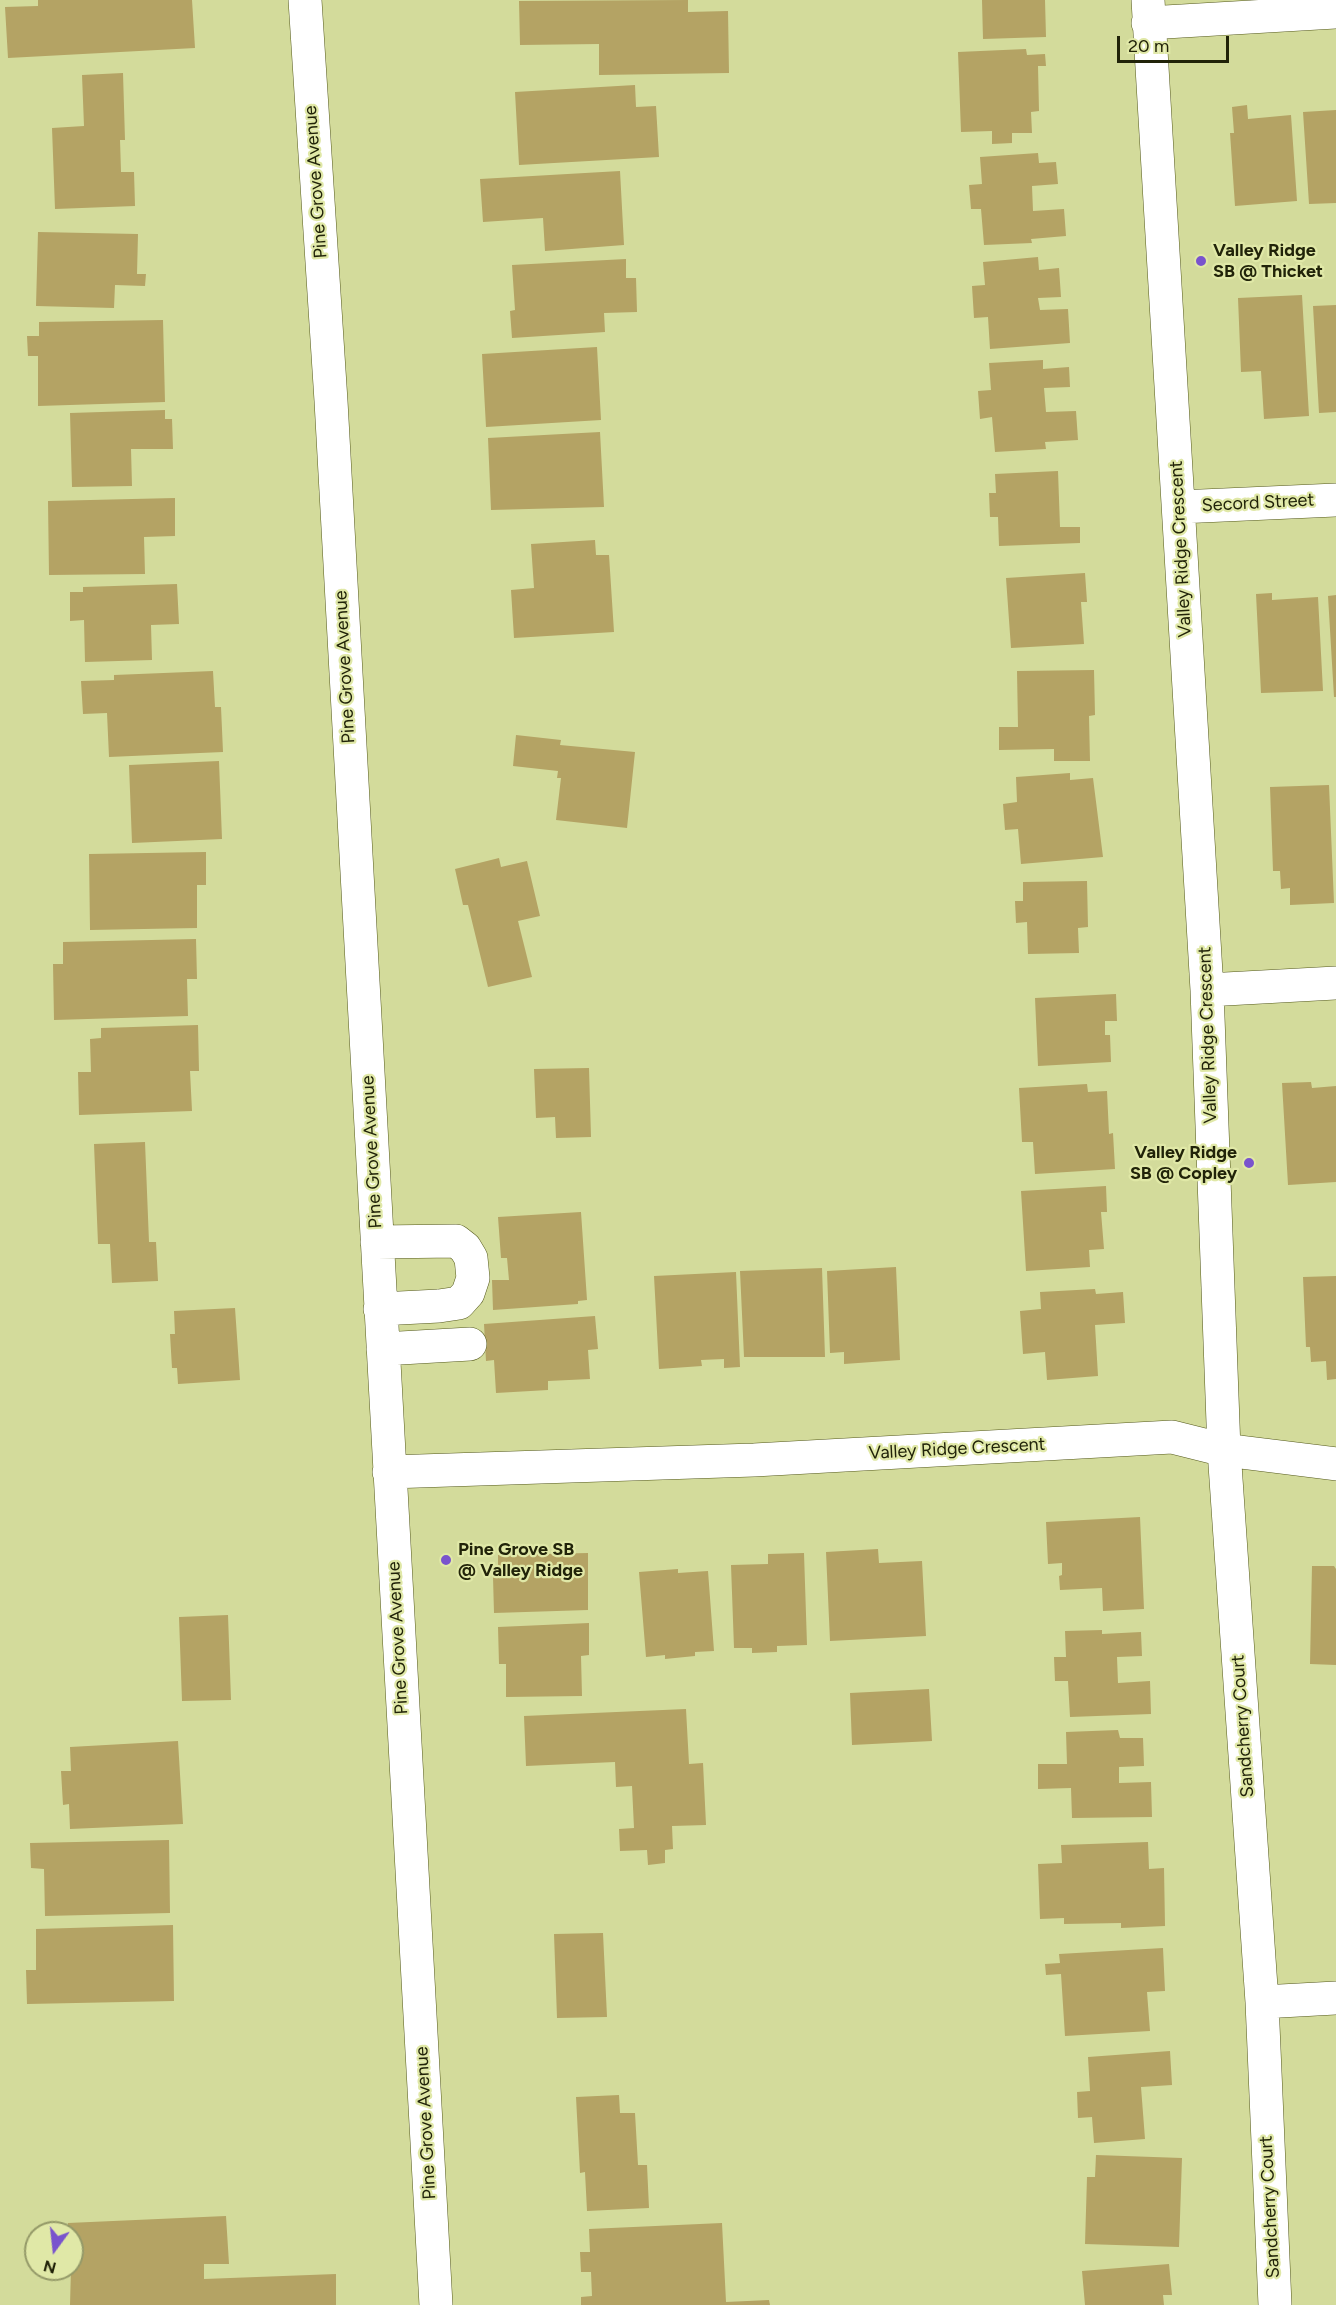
<!DOCTYPE html>
<style>
body{margin:0}
#map{position:relative;width:1336px;height:2305px;overflow:hidden;background:#d3db9b;font-family:Figtree,sans-serif}
canvas{display:block}
.north{position:absolute;left:24px;top:2221px;width:60px;height:60px;box-sizing:border-box;background:#e0e8a7;border:2px solid #949968;border-radius:50%;rotate:195deg;font-size:16px;font-weight:700;line-height:24px;text-align:center;color:#212309}
.north::after{content:'';display:block;margin:auto;width:21px;height:27px;background:#7953cd;clip-path:polygon(50% 0,100% 100%,50% 72%,0 100%)}
.scale{position:absolute;left:1117px;top:36px;width:112px;height:27px;box-sizing:border-box;border:3px solid #212309;border-top:0;padding-left:8px;font-size:18px;line-height:21px;white-space:nowrap;color:#212309;-webkit-text-stroke:4px #e0e8a7;paint-order:stroke}
</style>
<div id="map">
<canvas width="1336" height="2305"></canvas>
<div class="north">N</div>
<div class="scale">20 m</div>
</div>
<script>
const ctx = document.querySelector('canvas').getContext('2d');
ctx.lineJoin = 'round';
function fillPath(path, color) {
  ctx.fillStyle = color;
  ctx.fill(path, 'evenodd');
}
function toPath(rows) {
  const path = new Path2D();
  for (const r of rows) {
    path.moveTo(r[0], r[1]);
    for (let i = 2; i < r.length; i += 2) path.lineTo(r[i], r[i + 1]);
  }
  return path;
}
function strokePath(path, color, width, dash) {
  ctx.strokeStyle = color;
  ctx.lineWidth = width;
  ctx.lineCap = dash ? 'butt' : 'round';
  ctx.setLineDash(dash || []);
  ctx.stroke(path);
}
function drawText(font, color, halo, rows, align = 'center') {
  ctx.font = font + ' Figtree,sans-serif';
  ctx.lineWidth = 4.5;
  ctx.setLineDash([]);
  ctx.textBaseline = 'middle';
  ctx.strokeStyle = halo;
  ctx.fillStyle = color;
  for (const [text, x, y, turn = 0] of rows) {
    ctx.save();
    ctx.translate(x, y);
    ctx.rotate((+turn || 0) * Math.PI / 180);
    ctx.textAlign = isNaN(turn) ? turn : align;
    if (halo) ctx.strokeText(text, 0, 0);
    ctx.fillText(text, 0, 0);
    ctx.restore();
  }
}
fillPath(toPath([
 [38,0,192,0,195,48,8,58,5,7,38,6],
 [688,0,688,12,728,11,729,73,599,75,599,44,520,45,519,1],
 [982,0,1045,0,1046,37,983,39],
 [1026,49,1027,55,1045,54,1046,66,1038,66,1039,111,1031,112,1032,133,1012,133,1012,143,992,144,992,131,961,132,958,52],
 [123,73,125,140,120,140,121,172,134,172,135,206,55,209,52,128,84,126,82,75],
 [635,85,636,107,656,106,659,157,519,165,515,92],
 [1247,105,1248,119,1291,115,1297,201,1235,206,1230,133,1234,133,1232,107],
 [1336,110,1336,203,1309,204,1303,112],
 [1038,153,1039,163,1056,162,1058,184,1032,186,1033,211,1064,209,1066,236,1031,239,1032,243,984,245,981,209,971,209,969,185,982,184,980,157],
 [620,171,624,245,545,251,543,218,483,222,480,179],
 [38,232,138,234,137,274,146,274,145,286,115,285,114,308,36,306],
 [1038,257,1039,270,1059,268,1061,297,1038,298,1040,310,1068,309,1070,343,990,349,988,317,974,318,972,286,985,285,983,262],
 [626,259,626,278,636,278,637,312,604,313,605,332,512,338,510,311,515,310,512,265],
 [1302,295,1309,416,1264,419,1261,371,1241,372,1238,298],
 [1336,305,1336,412,1319,413,1313,306],
 [163,320,165,402,38,406,38,356,28,356,27,336,39,336,39,322],
 [597,347,601,420,486,427,482,354],
 [1043,360,1043,369,1069,367,1070,387,1044,388,1046,412,1076,411,1078,440,1045,442,1046,449,995,452,992,417,980,419,978,391,991,390,989,363],
 [165,410,165,419,172,419,173,449,131,449,132,486,72,487,70,413],
 [600,432,604,507,491,510,488,438],
 [1058,471,1060,527,1080,527,1080,543,999,546,998,517,990,517,989,493,996,493,995,474],
 [175,498,175,536,144,537,145,574,49,575,48,501],
 [595,540,596,555,609,555,614,632,514,638,511,590,534,588,531,544],
 [1085,573,1087,602,1081,602,1084,644,1011,648,1006,578],
 [177,584,179,624,151,625,152,660,85,662,84,620,70,621,70,592,83,592,83,587],
 [1272,593,1272,600,1318,597,1323,691,1261,693,1256,594],
 [1336,595,1336,697,1334,697,1328,596],
 [1094,670,1095,715,1089,716,1090,761,1054,761,1054,749,999,750,999,727,1018,727,1017,671],
 [213,671,215,707,221,707,223,752,109,757,107,713,83,714,81,681,114,680,114,675],
 [516,735,561,740,560,745,635,752,627,828,556,820,561,778,557,778,558,771,513,766],
 [219,761,222,839,132,843,129,765],
 [1070,773,1070,780,1093,778,1103,857,1021,864,1018,829,1005,830,1003,804,1017,802,1016,777],
 [1329,785,1334,903,1290,905,1290,888,1281,889,1280,871,1273,871,1270,787],
 [206,852,206,885,197,885,197,928,90,930,89,854],
 [499,858,501,867,527,861,540,916,518,921,532,977,488,987,468,905,463,905,455,869],
 [1087,881,1088,927,1078,928,1079,953,1028,954,1027,922,1016,923,1015,901,1023,901,1023,882],
 [196,939,197,979,187,979,188,1016,54,1020,53,964,63,964,63,942],
 [1116,994,1117,1021,1105,1021,1105,1035,1110,1035,1111,1062,1038,1066,1035,998],
 [198,1025,199,1071,190,1071,192,1111,79,1115,78,1072,91,1072,90,1039,101,1038,101,1028],
 [589,1068,591,1137,556,1138,555,1117,536,1118,534,1069],
 [1311,1082,1312,1088,1336,1086,1336,1182,1288,1185,1282,1083],
 [1087,1084,1088,1092,1107,1091,1109,1134,1113,1133,1115,1169,1035,1174,1033,1142,1022,1142,1019,1088],
 [145,1142,149,1242,156,1242,158,1281,112,1283,110,1244,98,1244,94,1144],
 [1106,1186,1107,1212,1101,1212,1104,1249,1089,1250,1090,1267,1026,1271,1021,1191],
 [581,1212,587,1300,578,1301,578,1304,493,1310,492,1280,509,1280,507,1258,501,1258,498,1217],
 [896,1267,900,1360,844,1364,844,1352,830,1353,827,1271],
 [822,1268,825,1357,744,1357,740,1271],
 [736,1272,740,1367,724,1368,724,1359,701,1360,702,1366,659,1369,654,1276],
 [1336,1276,1336,1379,1327,1380,1326,1361,1311,1362,1310,1347,1306,1347,1303,1277],
 [1095,1289,1096,1294,1123,1292,1125,1323,1095,1325,1098,1376,1047,1380,1045,1352,1023,1354,1020,1311,1041,1309,1040,1292],
 [235,1308,240,1380,178,1384,177,1368,172,1368,170,1334,175,1334,174,1311],
 [595,1316,598,1349,588,1350,590,1379,548,1381,548,1390,496,1393,494,1360,486,1361,484,1324],
 [1140,1517,1144,1609,1103,1611,1102,1588,1060,1590,1059,1576,1062,1575,1062,1563,1048,1564,1046,1522],
 [878,1549,879,1563,922,1561,926,1636,830,1641,826,1552],
 [588,1553,588,1610,494,1613,493,1577,498,1576,498,1555],
 [804,1553,807,1645,777,1646,777,1652,752,1653,752,1648,734,1648,731,1565,768,1564,768,1554],
 [1312,1566,1334,1566,1336,1569,1336,1665,1310,1664],
 [678,1569,678,1573,708,1571,714,1651,695,1652,695,1656,665,1659,665,1655,646,1657,639,1572],
 [228,1615,231,1700,182,1701,179,1617],
 [589,1623,589,1655,581,1656,582,1696,506,1697,506,1664,499,1664,498,1627],
 [1102,1630,1102,1634,1141,1632,1142,1656,1117,1657,1118,1683,1150,1681,1151,1714,1070,1717,1068,1681,1055,1681,1054,1657,1066,1657,1065,1631],
 [929,1689,932,1741,852,1745,850,1693],
 [686,1709,689,1764,703,1763,706,1825,672,1826,673,1849,665,1850,665,1863,648,1865,647,1850,620,1851,619,1829,634,1828,632,1786,616,1787,615,1762,526,1766,524,1716],
 [1118,1730,1120,1738,1143,1738,1144,1766,1119,1767,1119,1783,1151,1782,1152,1817,1072,1818,1071,1788,1038,1789,1038,1764,1067,1764,1066,1732],
 [178,1741,183,1824,70,1829,69,1804,63,1805,61,1771,71,1771,70,1747],
 [169,1840,170,1913,45,1916,44,1869,31,1868,30,1843],
 [1148,1842,1149,1869,1164,1868,1165,1926,1121,1928,1121,1923,1064,1924,1064,1918,1040,1919,1038,1864,1062,1863,1061,1845],
 [173,1925,174,2001,27,2004,26,1970,36,1970,36,1929],
 [603,1933,607,2017,557,2018,554,1934],
 [1163,1948,1165,1991,1147,1992,1150,2031,1065,2036,1061,1974,1046,1975,1045,1964,1060,1963,1059,1954],
 [1170,2051,1172,2085,1141,2087,1145,2139,1094,2143,1092,2117,1078,2118,1077,2092,1090,2091,1088,2057],
 [619,2095,620,2113,635,2113,638,2165,647,2165,649,2208,587,2211,585,2172,580,2173,576,2097],
 [1096,2155,1182,2158,1179,2247,1085,2244,1087,2177,1095,2177],
 [226,2216,229,2264,204,2264,204,2279,336,2274,336,2305,70,2305,72,2233,68,2233,68,2223],
 [722,2223,726,2302,769,2300,770,2305,581,2305,581,2297,592,2296,591,2272,581,2272,580,2252,590,2252,589,2229],
 [1169,2264,1172,2295,1163,2295,1164,2305,1085,2305,1082,2271]
]), '#b4a364');
const minor = toPath([
 [305,0,331,401,436,2305],
 [1148,0,1207,990,1224,1450,1262,2002,1275,2305],
 [1148,23,1336,12],
 [1179,507,1336,500],
 [1207,990,1336,983],
 [377,1242,456,1241,465,1248,471,1258,473,1278,468,1293,459,1303,439,1306,380,1309],
 [383,1349,470,1344],
 [389,1472,754,1460,1172,1437,1224,1450,1336,1464],
 [1262,2002,1336,1998]
]);
strokePath(minor, '#54591b', 34);
strokePath(minor, '#fff', 33);
for (const [x, y, r, color] of [
 [1201,261,6,"#7953cd"],
 [1249,1163,6,"#7953cd"],
 [446,1560,6,"#7953cd"]
]) {
  const dot = new Path2D();
  dot.arc(x, y, r, 0, 2 * Math.PI);
  ctx.fillStyle = color;
  ctx.fill(dot);
  strokePath(dot, '#e0e8a7', 2);
}
drawText('18px', '#212309', '#e0e8a7', [
 ["Pine Grove Avenue",316,182,-94],
 ["Secord Street",1258,503,-3],
 ["Valley Ridge Crescent",1181,549,-93],
 ["Pine Grove Avenue",345,667,-93],
 ["Valley Ridge Crescent",1208,1035,-92],
 ["Pine Grove Avenue",372,1152,-93],
 ["Valley Ridge Crescent",957,1449,-3],
 ["Pine Grove Avenue",398,1638,-93],
 ["Sandcherry Court",1243,1726,-94],
 ["Pine Grove Avenue",426,2123,-93],
 ["Sandcherry Court",1270,2207,-93]
]);
drawText('bold 18px', '#212309', '#e0e8a7', [
 ["Valley Ridge",1213,251],
 ["SB @ Thicket",1213,272],
 ["Valley Ridge",1237,1153,"right"],
 ["SB @ Copley",1237,1174,"right"],
 ["Pine Grove SB",458,1550],
 ["@ Valley Ridge",458,1571]
], 'left');
</script>
